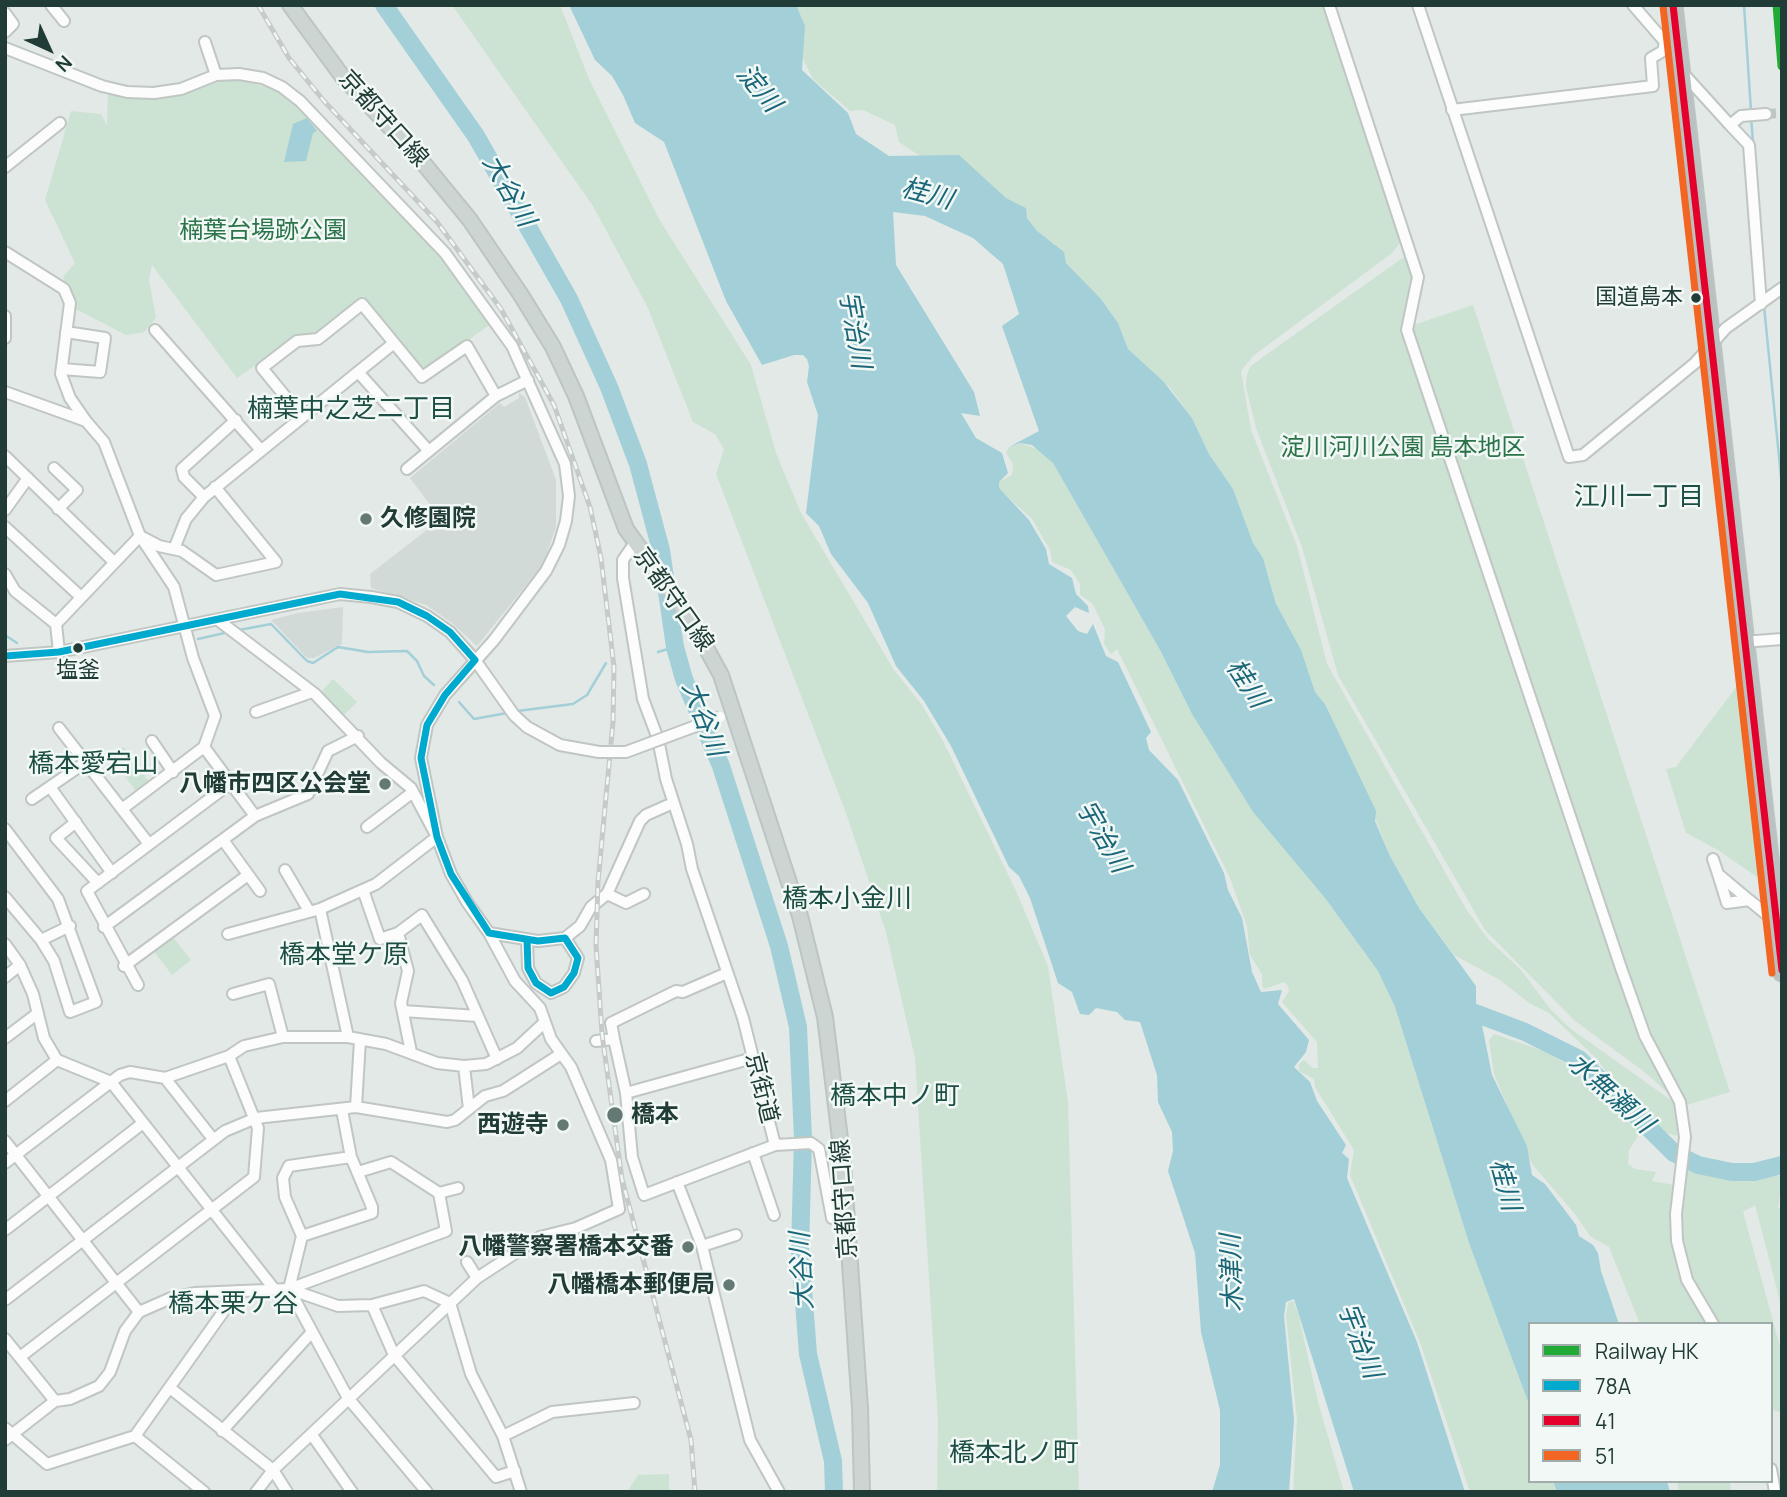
<!DOCTYPE html>
<meta charset="utf-8">
<style>
body{margin:0}
#map{position:relative;width:1787px;height:1497px;overflow:hidden;background:#e3e9e6;font-family:Manrope,sans-serif}
canvas{display:block}
.frame{position:absolute;inset:0;border:7px solid #213c36;pointer-events:none}
.legend{position:absolute;left:1528px;top:1322px;width:245px;height:161px;box-sizing:border-box;background:#f1f8f5;border:2px solid #9eada9;margin:0;padding:9px 12px;list-style:none;font-size:21px;color:#213c36}
.legend li{display:flex;align-items:center;gap:14px;height:35px}
.legend b{width:35px;border:2px solid #9eada9}
.north{position:absolute;left:14px;top:14px;width:70px;height:70px;-webkit-text-stroke:5px #f1f8f5;paint-order:stroke;rotate:135deg;font-size:19px;font-weight:700;line-height:28px;text-align:center;color:#213c36}
.north::after{content:'';display:block;margin:auto;width:24px;height:32px;background:#213c36;clip-path:polygon(50% 0,100% 100%,50% 72%,0 100%)}
</style>
<div id="map">
<canvas width="1787" height="1497"></canvas>
<div class="frame"></div>
<ul class="legend">
<li><b style="height:9px;background:#21ab36"></b>Railway HK</li>
<li><b style="height:9px;background:#00a9ce"></b>78A</li>
<li><b style="height:9px;background:#e4002b"></b>41</li>
<li><b style="height:9px;background:#f26522"></b>51</li>
</ul>
<div class="north">N</div>
</div>
<script>
const ctx = document.querySelector('canvas').getContext('2d');
ctx.lineJoin = 'round';
function fillPath(path, color) {
  ctx.fillStyle = color;
  ctx.fill(path, 'evenodd');
}
function toPath(rows) {
  const path = new Path2D();
  for (const r of rows) {
    path.moveTo(r[0], r[1]);
    for (let i = 2; i < r.length; i += 2) path.lineTo(r[i], r[i + 1]);
  }
  return path;
}
function strokePath(path, color, width, dash) {
  ctx.strokeStyle = color;
  ctx.lineWidth = width;
  ctx.lineCap = dash ? 'butt' : 'round';
  ctx.setLineDash(dash || []);
  ctx.stroke(path);
}
function drawText(font, color, halo, rows, align = 'center') {
  ctx.font = font + ' Manrope,"Noto Sans JP",sans-serif';
  ctx.lineWidth = 5;
  ctx.setLineDash([]);
  ctx.textBaseline = 'middle';
  ctx.strokeStyle = halo;
  ctx.fillStyle = color;
  for (const [text, x, y, turn = 0] of rows) {
    ctx.save();
    ctx.translate(x, y);
    ctx.rotate((+turn || 0) * Math.PI / 180);
    ctx.textAlign = isNaN(turn) ? turn : align;
    if (halo) ctx.strokeText(text, 0, 0);
    ctx.fillText(text, 0, 0);
    ctx.restore();
  }
}
fillPath(toPath([
 [519,393,525,397,556,480,556,527,543,564,477,646,452,623,426,605,371,588,370,574,441,519,410,478,500,403,504,407,519,398],
 [343,607,342,644,314,658,307,658,271,620,298,613]
]), '#d1dad6');
fillPath(toPath([
 [452,5,560,5,589,79,659,219,751,365,776,453,801,513,894,670,922,705,943,741,1016,891,1048,966,1068,1102,1079,1492,937,1492,938,1420,915,1058,886,932,846,813,716,474,724,449,715,434,693,422,648,308,593,206],
 [786,5,1322,5,1400,243,1392,253,1253,356,1241,371,1251,430,1297,546,1327,664,1466,909,1488,939,1521,970,1551,1010,1571,1029,1675,1103,1680,1131,1677,1131,1677,1136,1660,1131,1640,1112,1613,1083,1599,1061,1549,1013,1529,1003,1500,980,1454,955,1419,908,1390,856,1357,772,1325,704,1315,692,1276,604,1263,558,1253,543,1233,489,1209,454,1192,418,1171,389,1128,349,1118,323,1101,299,1066,263,1054,243,1042,238,1027,218,1026,208,1006,198,959,156,920,156,899,142,895,125,863,110,850,111,813,79,800,53],
 [235,79,279,90,298,105,451,269,491,324,428,368,420,366,363,296,314,335,295,338,237,378,152,265,149,280,156,318,144,332,126,335,74,308,63,277,75,263,45,200,71,111,101,114,107,126,108,93,145,99,191,92,221,81],
 [1404,257,1407,258,1413,277,1402,329,1473,305,1730,1092,1683,1106,1642,1070,1575,1021,1485,930,1338,675,1302,547,1256,428,1246,387,1247,374,1250,367,1263,357],
 [1020,443,1040,450,1053,463,1160,650,1192,714,1253,812,1325,898,1378,971,1395,1007,1469,1243,1530,1407,1530,1481,1553,1481,1557,1492,1470,1492,1421,1345,1350,1175,1354,1150,1315,1087,1314,1079,1299,1071,1299,1064,1304,1060,1313,1068,1318,1068,1317,1042,1282,1002,1289,991,1288,986,1284,982,1264,989,1262,985,1262,974,1250,955,1247,926,1230,878,1117,649,1111,654,1104,644,1105,629,1092,603,1080,595,1080,584,1071,570,1052,562,1050,550,1032,519,998,488,999,482,1012,475,1013,464,1006,453,1009,447],
 [333,679,357,702,343,716,320,693],
 [1737,686,1760,879,1718,850,1686,833,1666,769,1676,767],
 [124,747,150,783,137,793,110,755],
 [172,936,191,960,172,975,153,950],
 [1494,1034,1544,1051,1580,1072,1640,1133,1629,1150,1628,1164,1635,1169,1656,1172,1652,1181,1674,1185,1671,1217,1679,1275,1706,1324,1640,1324,1609,1247,1590,1236,1575,1214,1532,1164,1494,1074,1489,1040],
 [1687,1170,1725,1179,1782,1176,1778,1208,1782,1210,1782,1309,1755,1205,1743,1212,1782,1354,1782,1413,1771,1409,1771,1324,1718,1324,1693,1284,1683,1254,1681,1222,1683,1188],
 [1293,1301,1298,1313,1318,1402,1344,1492,1293,1492,1297,1419,1286,1316,1288,1303],
 [669,1474,669,1492,627,1492,638,1475],
 [1677,1481,1730,1481,1731,1492,1679,1492]
]), '#cce2d3');
fillPath(toPath([
 [569,5,796,5,805,26,802,70,848,113,856,134,889,156,959,155,1006,198,1026,208,1027,218,1037,231,1064,252,1066,263,1101,299,1118,323,1128,349,1163,381,1192,418,1209,454,1233,489,1253,543,1263,558,1276,604,1301,650,1315,692,1325,704,1376,811,1375,821,1390,856,1419,908,1476,986,1476,1008,1472,1012,1482,1025,1492,1075,1527,1146,1532,1175,1545,1184,1576,1225,1579,1236,1593,1245,1598,1253,1601,1271,1619,1324,1530,1324,1530,1407,1469,1243,1395,1007,1378,971,1325,898,1253,812,1192,714,1160,650,1053,463,1032,445,1020,443,1009,447,1039,431,1002,326,1019,314,1003,264,973,238,925,216,893,212,896,265,974,392,980,416,961,413,976,438,1002,453,1008,473,999,482,999,488,1029,520,1046,549,1049,564,1072,578,1076,594,1088,606,1089,613,1075,607,1066,616,1078,631,1087,634,1093,624,1106,656,1118,662,1151,732,1146,738,1149,750,1178,780,1224,873,1228,890,1242,918,1252,972,1261,992,1282,990,1278,1004,1309,1040,1306,1052,1294,1067,1310,1082,1317,1101,1346,1145,1342,1153,1349,1159,1347,1178,1417,1342,1465,1492,1354,1492,1294,1299,1286,1302,1284,1316,1294,1420,1289,1492,1212,1492,1220,1465,1220,1410,1201,1332,1195,1253,1168,1171,1173,1151,1172,1132,1158,1102,1157,1075,1140,1022,1125,1020,1117,1012,1096,1008,1089,1015,1080,1014,1072,992,1058,983,1030,898,1019,876,1009,867,951,746,924,701,896,666,868,603,831,554,819,526,806,513,818,415,807,382,809,366,807,359,803,355,794,355,762,365,726,301,664,142,635,123,623,95,612,76,595,60],
 [307,118,317,131,313,133,306,161,284,162,293,124],
 [1553,1481,1667,1481,1670,1492,1557,1492]
]), '#a3cfd8');
strokePath(toPath([
 [1744,5,1751,111],
 [1751,117,1753,142],
 [1764,306,1782,487],
 [239,630,271,624,307,661,313,663,338,647,368,652,407,651,417,661,424,676,434,685],
 [5,635,17,643],
 [198,639,229,632],
 [658,652,675,647],
 [61,665,73,671,90,664],
 [459,702,474,719,507,713],
 [517,711,573,704,587,695,606,663]
]), '#a3cfd8', 2.5);
strokePath(toPath([
 [384,5,476,136,569,299,609,387,638,464,661,550,675,647,684,679,721,766,779,946,798,1027,803,1138,800,1250,808,1354,833,1461,834,1492],
 [1451,1004,1525,1032,1579,1059,1674,1153,1698,1165,1732,1172,1754,1172,1782,1165]
]), '#a3cfd8', 18);
strokePath(toPath([
 [1766,114,1782,113]
]), '#bcc6c3', 10, [10, 5]);
const minor = toPath([
 [51,5,64,21],
 [1329,5,1418,277,1407,330,1621,968,1645,1036,1680,1102,1685,1137,1676,1214,1677,1241,1687,1280,1713,1324],
 [1418,5,1569,457,1583,455,1695,363,1726,328,1782,288],
 [1633,5,1665,42,1671,41],
 [5,13,13,24,5,32],
 [205,42,216,75],
 [5,48,102,86,127,92,154,93,181,89,216,75,239,74,263,78,282,87,300,101,445,253,512,346,565,464,569,496,566,521,559,545,546,571,494,640,445,695,427,725,421,758,437,837,451,874,467,902,489,933,538,941,565,938,578,958,574,973,564,987,551,993,536,983,528,968,527,940],
 [1681,71,1730,125,1741,116,1766,114],
 [1452,110,1653,86,1651,58,1663,51,1665,42],
 [1730,125,1749,145,1761,304],
 [5,167,60,123],
 [5,252,64,289,70,303,61,374,70,398,86,421],
 [5,316,5,338],
 [155,330,260,449],
 [62,369,100,372,105,338,66,332],
 [358,372,394,343],
 [5,392,86,421,104,442,140,536,174,587,193,658,215,716,204,747,122,809],
 [302,417,262,368,297,341,318,339,362,304,422,377,467,346,496,396],
 [5,456,114,562],
 [54,468,77,490,58,509],
 [407,469,496,396,528,380],
 [204,497,184,477,182,469,236,420],
 [5,510,28,478],
 [5,527,81,597],
 [634,544,623,560,623,578,643,699,658,739,666,779,687,844,692,869,743,1018,775,1145],
 [174,549,186,519,204,497,358,372,428,450],
 [5,574,15,591,56,624,140,536,159,546,182,551,216,575,276,562,215,487],
 [218,620,315,694,381,763,411,788,437,837,376,884,320,909,348,1037],
 [56,624,59,652],
 [1743,642,1782,639],
 [5,656,59,652,340,594,371,597,398,602,427,616,450,632,475,660,514,715,527,727,560,745,599,752],
 [256,712,312,692],
 [59,728,149,844],
 [152,741,173,772],
 [204,747,255,816],
 [50,787,112,873],
 [32,799,86,762],
 [76,822,56,838,98,883],
 [367,827,413,792],
 [5,829,58,899,96,1002,70,1012,54,961,41,940,5,897],
 [223,840,260,891],
 [1713,859,1718,874],
 [285,870,309,911],
 [1718,874,1749,900,1727,903,1718,874],
 [363,890,380,939,398,933],
 [607,894,626,903,644,894],
 [1749,900,1776,922],
 [104,927,255,816,308,794,328,751,358,736],
 [228,934,320,909],
 [565,938,580,926,591,907,607,894,640,821,646,815,673,803],
 [41,940,70,926],
 [5,944,20,965,33,994,44,1038,57,1060,111,1082,275,1290],
 [124,966,248,875],
 [5,977,20,965],
 [138,985,87,891,231,783],
 [233,994,269,984,283,1037],
 [403,1011,478,1016],
 [5,1038,38,1013],
 [614,1039,611,1023,676,991,683,992,727,973],
 [596,1041,614,1039,626,1093,753,1058],
 [411,1052,401,1003,408,971,398,933,422,915,462,980,497,1059],
 [464,1066,469,1109],
 [165,1078,213,1139],
 [626,1093,632,1157,644,1195,775,1145,811,1143,819,1149,832,1218,847,1220],
 [5,1101,57,1060],
 [356,1107,447,1122,455,1120,485,1096,503,1091,561,1054],
 [342,1110,351,1157,372,1207,372,1213,302,1236,289,1289,348,1398,427,1492],
 [5,1141,139,1312],
 [753,1153,774,1215],
 [5,1163,120,1075,130,1072,165,1078,229,1056,244,1046,283,1037,348,1037,386,1044,437,1063,464,1066,486,1064,517,1048,545,1022],
 [677,1182,702,1246,750,1440,779,1492],
 [439,1193,458,1188],
 [5,1230,143,1123],
 [302,1236,285,1197,283,1178,289,1166,351,1157],
 [702,1246,736,1235],
 [467,1262,477,1278],
 [289,1289,338,1306,372,1305,424,1291,450,1303,471,1374,503,1436,521,1492],
 [5,1300,225,1131,256,1118,356,1107,360,1040],
 [372,1305,394,1355,496,1477,515,1471],
 [5,1339,55,1401],
 [20,1357,254,1177,258,1128,229,1056],
 [170,1388,273,1470,287,1492],
 [5,1428,47,1464,135,1436,238,1291],
 [222,1431,312,1332],
 [312,1435,352,1492],
 [135,1436,204,1492],
 [503,1436,552,1412,634,1403],
 [5,1440,55,1401,70,1399,99,1386,110,1372,125,1331,139,1312,171,1298,195,1293,289,1289,446,1231,439,1193,391,1162,358,1172],
 [1771,1469,1775,1492],
 [256,1492,273,1470,477,1278,540,1237,576,1228,619,1209,611,1160,571,1067,551,1039,540,1008,515,981,489,933]
]);
const major = toPath([
 [290,5,342,76,420,159,470,220,521,295,553,347,576,396,626,529,688,615,721,675,800,916,825,1017,843,1163,860,1408,862,1492]
]);
const highway = toPath([
 [1673,5,1782,972]
]);
strokePath(minor, '#c0c6c3', 14);
strokePath(major, '#bcc5c3', 18);
strokePath(highway, '#bcc5c3', 21);
strokePath(minor, '#fbfcfb', 10);
strokePath(major, '#cdd5d3', 14);
strokePath(highway, '#bac2c1', 18);
const rail = toPath([
 [258,5,289,58,324,101,437,222,501,309,554,405,590,507,601,558,614,667,613,722,598,882,596,945,602,1034,622,1179,691,1440,695,1492]
]);
strokePath(rail, '#c6cac9', 5);
strokePath(rail, '#f1f8f5', 2.5, [8]);
const minorBridge = toPath([
 [599,752,626,752,720,717]
]);
strokePath(minorBridge, '#c0c6c3', 14, []);
strokePath(minorBridge, '#fbfcfb', 10);
strokePath(toPath([
 [5,656,59,652,340,594,398,602,427,616,450,632,475,660,445,695,427,725,421,758,437,837,451,874,489,933,538,941,565,938,578,958,574,973,564,987,551,993,536,983,528,968,527,940]
]), '#00a9ce', 7);
strokePath(toPath([
 [1673,5,1782,970]
]), '#e4002b', 7);
strokePath(toPath([
 [1663,6,1772,973]
]), '#f26522', 7);
strokePath(toPath([
 [1777,5,1782,66]
]), '#21ab36', 9);
for (const [x, y, r, color] of [
 [1696,298,6,"#213c36"],
 [366,519,7,"#657974"],
 [78,648,6,"#213c36"],
 [385,784,7,"#657974"],
 [615,1115,9,"#657974"],
 [563,1125,7,"#657974"],
 [688,1247,7,"#657974"],
 [729,1285,7,"#657974"]
]) {
  const dot = new Path2D();
  dot.arc(x, y, r, 0, 2 * Math.PI);
  ctx.fillStyle = color;
  ctx.fill(dot);
  strokePath(dot, '#f1f8f5', 2.5);
}
drawText('22px', '#213c36', '#f1f8f5', [
 ["国道島本",1683,298],
 ["塩釜",78,671,"center"]
], 'right');
drawText('24px', '#213c36', '#f1f8f5', [
 ["京都守口線",383,119,48],
 ["京都守口線",673,600,55],
 ["京街道",761,1088,76],
 ["京都守口線",845,1199,-94]
]);
drawText('24px', '#2b7349', '#f1f8f5', [
 ["楠葉台場跡公園",263,231],
 ["淀川河川公園 島本地区",1403,448]
]);
drawText('bold 24px', '#213c36', '#f1f8f5', [
 ["久修園院",380,519,"left"],
 ["八幡市四区公会堂",371,784],
 ["橋本",631,1115,"left"],
 ["西遊寺",549,1125],
 ["八幡警察署橋本交番",674,1247],
 ["八幡橋本郵便局",715,1285]
], 'right');
drawText('italic 26px', '#1a6679', '#f1f8f5', [
 ["淀川",758,89,50],
 ["大谷川",508,191,60],
 ["桂川",927,195,15],
 ["宇治川",854,330,80],
 ["桂川",1246,684,57],
 ["大谷川",703,719,69],
 ["宇治川",1102,837,60],
 ["水無瀬川",1610,1094,42],
 ["桂川",1504,1185,75],
 ["大谷川",803,1271,-93],
 ["木津川",1233,1273,-92],
 ["宇治川",1359,1341,69]
]);
drawText('26px', '#1d4e44', '#f1f8f5', [
 ["楠葉中之芝二丁目",351,410],
 ["江川一丁目",1639,498],
 ["橋本愛宕山",93,765],
 ["橋本小金川",847,900],
 ["橋本堂ケ原",344,956],
 ["橋本中ノ町",895,1097],
 ["橋本栗ケ谷",233,1305],
 ["橋本北ノ町",1014,1454]
]);
</script>
